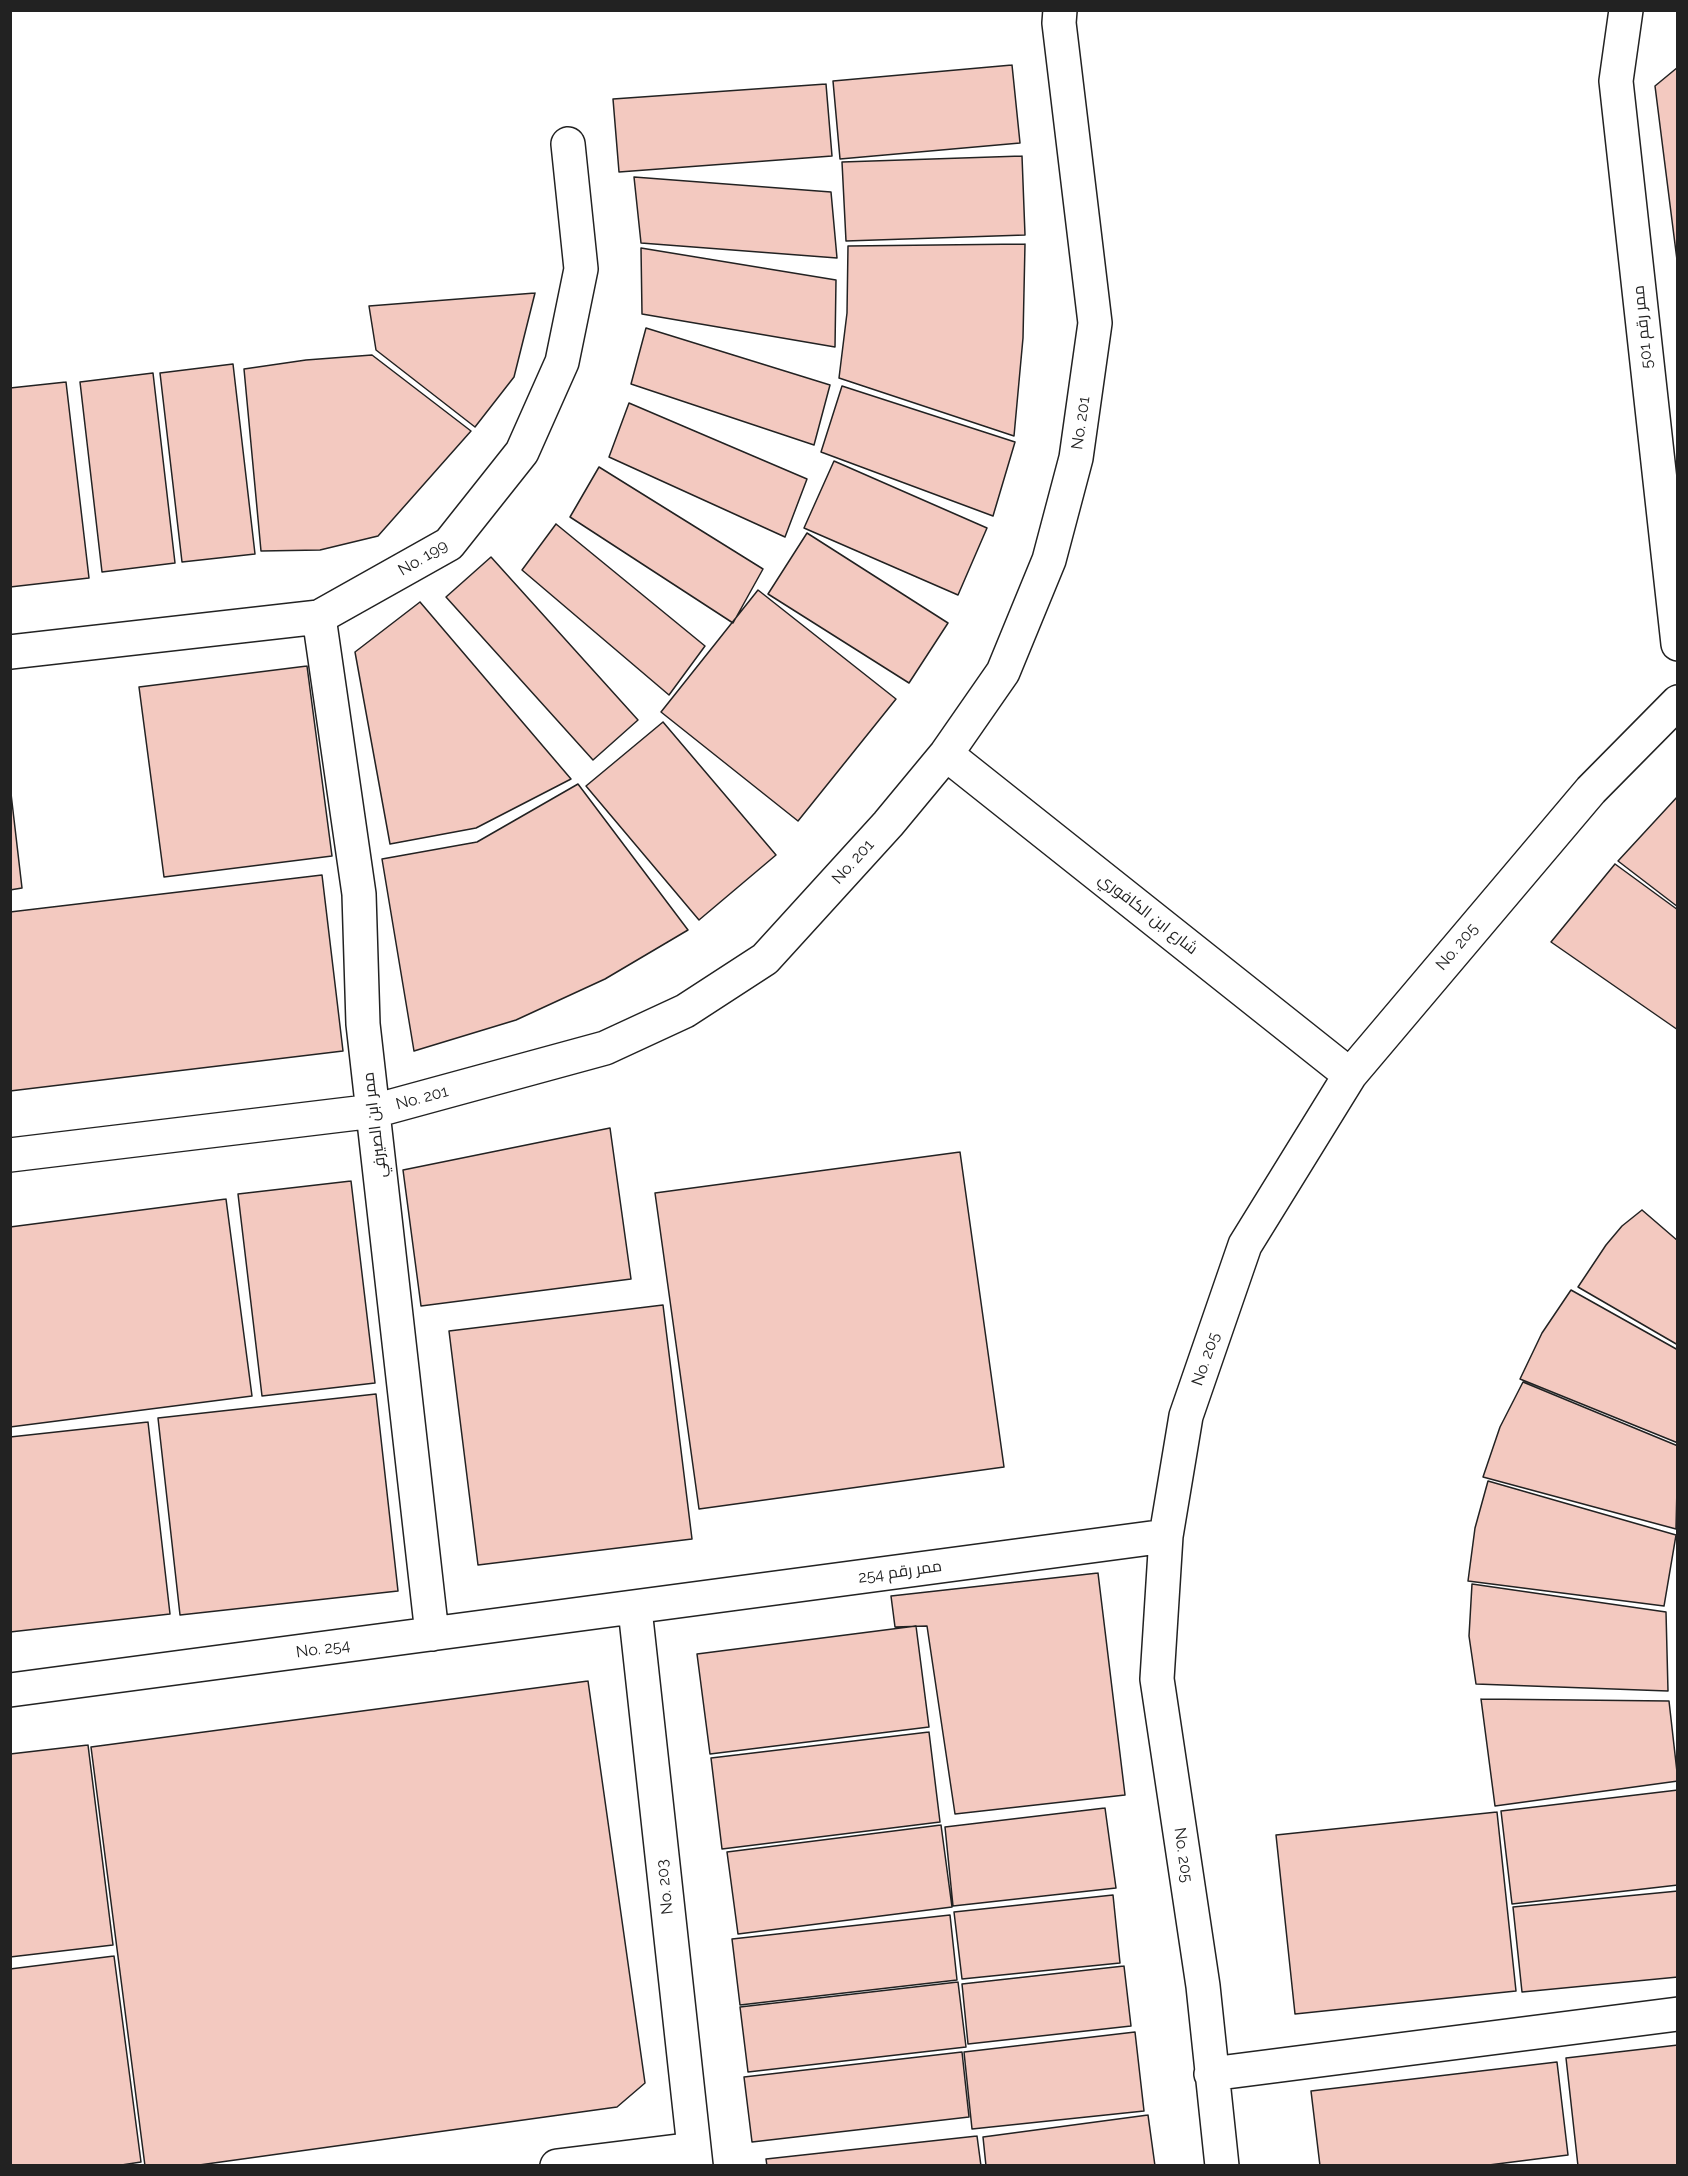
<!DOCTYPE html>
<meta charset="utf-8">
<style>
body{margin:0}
#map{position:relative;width:1688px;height:2176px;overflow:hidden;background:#fff;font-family:Raleway,sans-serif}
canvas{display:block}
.frame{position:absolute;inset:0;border:12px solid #222;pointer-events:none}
</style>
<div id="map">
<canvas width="1688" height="2176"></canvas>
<div class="frame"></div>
</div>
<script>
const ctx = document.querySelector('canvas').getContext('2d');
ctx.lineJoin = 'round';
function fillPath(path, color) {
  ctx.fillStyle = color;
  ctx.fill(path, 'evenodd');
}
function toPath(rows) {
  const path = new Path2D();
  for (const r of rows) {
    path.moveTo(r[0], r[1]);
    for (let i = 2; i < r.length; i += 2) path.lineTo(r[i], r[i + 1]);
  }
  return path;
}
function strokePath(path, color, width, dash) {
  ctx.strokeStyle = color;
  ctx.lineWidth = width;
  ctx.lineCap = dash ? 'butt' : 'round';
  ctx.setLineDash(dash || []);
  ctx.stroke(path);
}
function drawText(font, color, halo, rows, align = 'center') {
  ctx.font = font + ' Raleway,Cairo,sans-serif';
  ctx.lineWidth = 4.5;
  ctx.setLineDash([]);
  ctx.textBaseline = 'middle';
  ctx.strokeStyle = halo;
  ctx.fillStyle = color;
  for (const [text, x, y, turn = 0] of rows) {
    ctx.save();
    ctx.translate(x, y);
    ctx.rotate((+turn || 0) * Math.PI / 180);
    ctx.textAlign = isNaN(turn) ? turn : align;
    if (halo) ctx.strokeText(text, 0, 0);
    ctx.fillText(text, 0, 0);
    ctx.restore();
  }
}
const building = toPath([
 [1012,65,1020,143,840,159,833,81,1012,65],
 [1678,67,1678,268,1655,86,1678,67],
 [826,84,832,156,619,172,613,99,826,84],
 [1022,156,1025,235,846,241,842,162,1022,156],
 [634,177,831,192,837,258,641,243,634,177],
 [1025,244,1023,338,1014,436,839,378,847,313,848,246,1025,244],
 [641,248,836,280,835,347,642,314,641,248],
 [535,293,514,377,475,427,376,350,369,306,535,293],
 [646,328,830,385,814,445,631,384,646,328],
 [372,355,471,431,378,536,320,550,261,551,244,369,306,360,372,355],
 [233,364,255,554,182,562,160,373,233,364],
 [153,373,175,563,102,572,80,382,153,373],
 [66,382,89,578,10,587,10,388,66,382],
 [842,386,1015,442,993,516,821,452,842,386],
 [629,403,807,479,785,537,609,457,629,403],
 [834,461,987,528,958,595,804,528,834,461],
 [599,467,763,569,733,623,570,517,599,467],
 [556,524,705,646,669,695,522,570,556,524],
 [807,533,948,623,909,683,768,594,807,533],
 [491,557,638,720,593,760,446,597,491,557],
 [758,590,896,699,798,821,661,712,758,590],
 [420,602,571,779,476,828,390,844,355,652,420,602],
 [307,666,332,856,164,877,139,687,307,666],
 [663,722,776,855,699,920,586,786,663,722],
 [578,784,688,930,605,979,516,1020,414,1051,382,859,477,842,578,784],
 [10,785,22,888,10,890,10,785],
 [1678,796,1678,907,1618,861,1678,796],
 [1615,864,1678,910,1678,1030,1551,942,1615,864],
 [322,875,343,1051,10,1091,10,912,322,875],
 [610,1128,631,1279,421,1306,403,1170,610,1128],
 [960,1152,1004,1467,699,1509,655,1193,960,1152],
 [351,1181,375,1383,262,1396,238,1194,351,1181],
 [226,1199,252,1396,10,1427,10,1227,226,1199],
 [1642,1210,1678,1241,1678,1345,1578,1287,1606,1245,1622,1226,1642,1210],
 [1571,1290,1678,1350,1678,1443,1520,1379,1542,1333,1571,1290],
 [663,1305,692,1539,478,1565,449,1331,663,1305],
 [1523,1382,1678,1446,1676,1529,1483,1477,1500,1427,1523,1382],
 [376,1394,398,1591,180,1615,158,1418,376,1394],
 [148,1422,170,1614,10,1632,10,1437,148,1422],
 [1488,1481,1676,1535,1664,1606,1468,1581,1475,1528,1488,1481],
 [1098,1573,1125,1795,955,1814,927,1626,895,1627,891,1596,1098,1573],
 [1472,1584,1666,1612,1668,1691,1476,1684,1469,1636,1472,1584],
 [916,1626,929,1727,710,1754,697,1654,916,1626],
 [588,1681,645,2083,617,2107,192,2166,145,2166,91,1747,588,1681],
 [1481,1699,1669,1701,1678,1781,1495,1806,1481,1699],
 [929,1732,940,1822,722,1849,711,1758,929,1732],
 [88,1745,113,1945,10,1957,10,1754,88,1745],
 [1678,1790,1678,1885,1512,1904,1501,1811,1678,1790],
 [1105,1808,1116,1888,953,1906,945,1827,1105,1808],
 [1497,1812,1516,1991,1295,2014,1276,1835,1497,1812],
 [941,1825,952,1907,738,1934,727,1852,941,1825],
 [1678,1891,1678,1977,1522,1992,1513,1907,1678,1891],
 [1113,1895,1120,1963,962,1979,954,1912,1113,1895],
 [950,1915,957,1980,740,2005,732,1939,950,1915],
 [114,1956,141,2162,115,2166,10,2166,10,1969,114,1956],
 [1124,1966,1131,2026,968,2044,962,1984,1124,1966],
 [958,1982,966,2047,748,2072,740,2007,958,1982],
 [1135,2032,1144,2111,972,2129,964,2052,1135,2032],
 [1678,2045,1678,2166,1578,2166,1566,2058,1678,2045],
 [962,2052,969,2117,752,2142,744,2077,962,2052],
 [1557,2062,1568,2155,1481,2166,1320,2166,1311,2091,1557,2062],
 [1148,2115,1155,2166,986,2166,983,2137,1148,2115],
 [977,2136,981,2166,767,2166,766,2159,977,2136]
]);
fillPath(building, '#f3c9c0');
strokePath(building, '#222', 1.5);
const street = toPath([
 [1626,10,1616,81,1678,644],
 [319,617,359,894,363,1024,432,1634],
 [10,652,319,617,449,544,522,452,562,362,581,269,568,144],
 [946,754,1350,1075],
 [10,1155,374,1111,605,1048,685,1011,765,959,888,824,946,754,1003,672,1049,560,1076,458,1095,323,1059,23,1060,10],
 [635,1609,696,2166],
 [10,1690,1166,1536],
 [1211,2074,1678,2014],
 [557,2166,694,2149],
 [1222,2166,1203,1986,1157,1679,1166,1536,1186,1416,1245,1245,1350,1075,1591,790,1678,702]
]);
strokePath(street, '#222', 36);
strokePath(street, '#fff', 33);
drawText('16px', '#222', '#fff', [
 ["ممر رقم 501",1643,327,-96],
 ["No. 201",1081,423,-82],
 ["No. 199",423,558,-31],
 ["No. 201",853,862,-48],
 ["شارع ابن الكافوري",1148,914,38],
 ["No. 205",1457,947,-50],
 ["No. 201",422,1098,-15],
 ["ممر ابن الصيرفي",375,1125,-97],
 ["No. 205",1206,1359,-71],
 ["ممر رقم 254",900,1572,-8],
 ["No. 254",323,1649,-8],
 ["No. 205",1183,1855,82],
 ["No. 203",665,1887,-96]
]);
</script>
